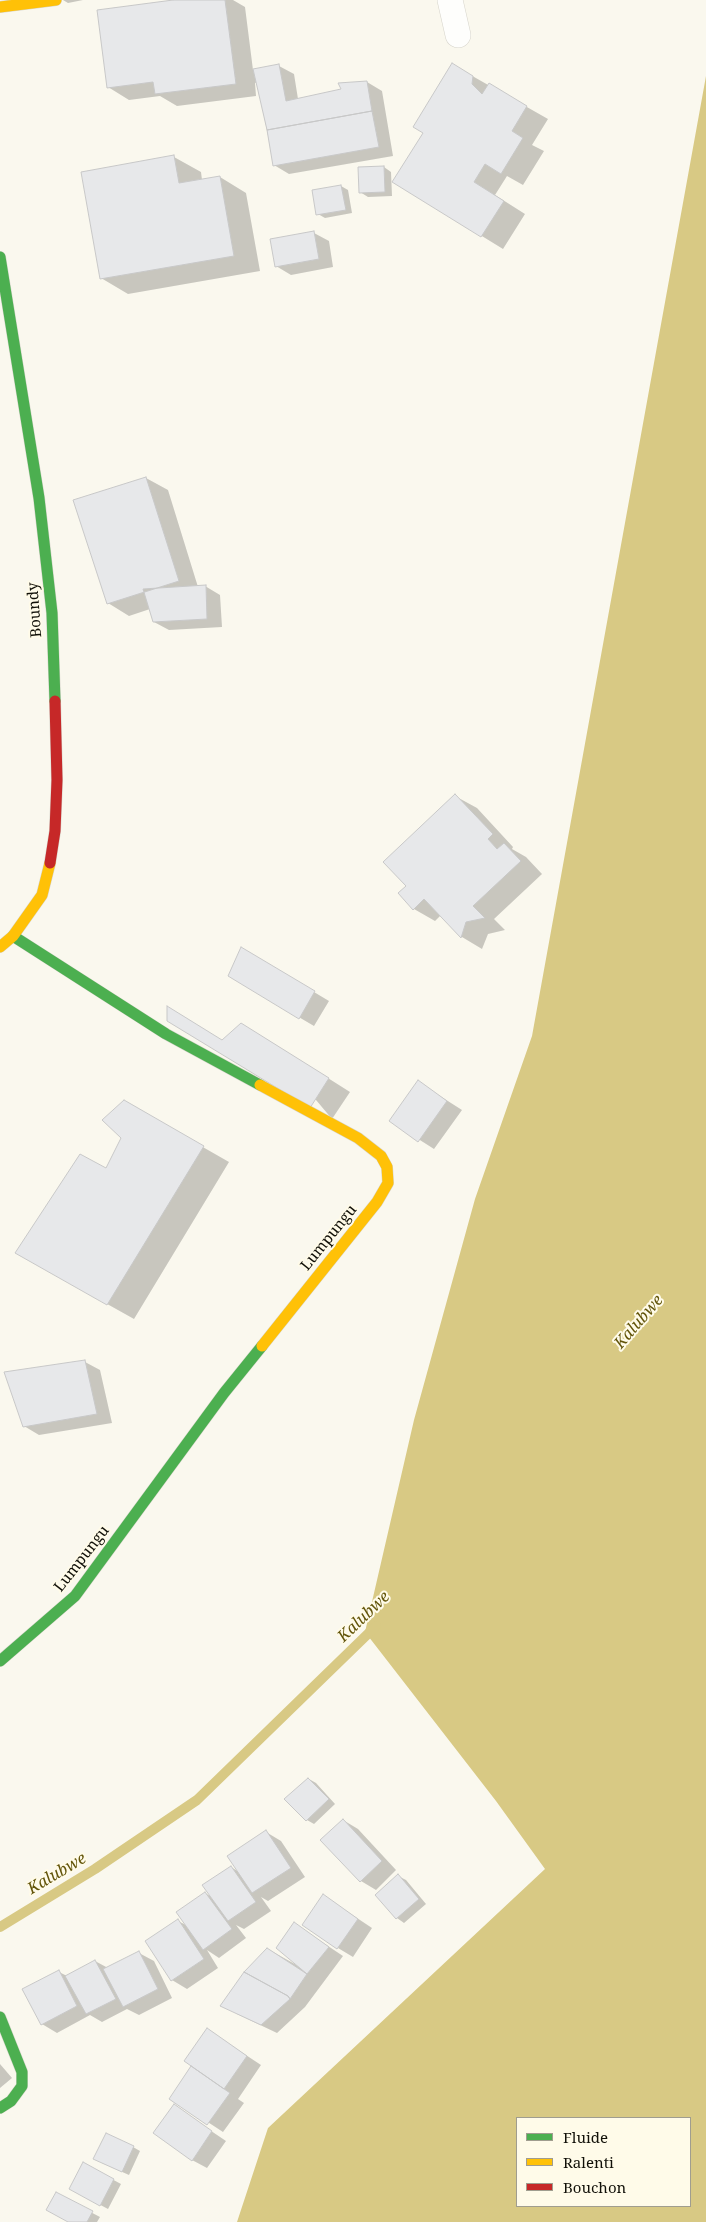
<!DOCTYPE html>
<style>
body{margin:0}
#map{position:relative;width:706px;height:2222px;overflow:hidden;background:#faf8ee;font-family:"Noto Serif",serif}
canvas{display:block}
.legend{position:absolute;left:516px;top:2117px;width:175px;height:90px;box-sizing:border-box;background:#fffbe9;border:1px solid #a09d8f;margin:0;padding:6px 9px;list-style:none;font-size:15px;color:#111008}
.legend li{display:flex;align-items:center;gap:10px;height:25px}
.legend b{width:25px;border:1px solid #a09d8f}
</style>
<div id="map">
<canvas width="706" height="2222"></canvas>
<ul class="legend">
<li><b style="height:6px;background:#4caf50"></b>Fluide</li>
<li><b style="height:6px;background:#ffc107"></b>Ralenti</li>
<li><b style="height:6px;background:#c62828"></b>Bouchon</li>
</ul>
</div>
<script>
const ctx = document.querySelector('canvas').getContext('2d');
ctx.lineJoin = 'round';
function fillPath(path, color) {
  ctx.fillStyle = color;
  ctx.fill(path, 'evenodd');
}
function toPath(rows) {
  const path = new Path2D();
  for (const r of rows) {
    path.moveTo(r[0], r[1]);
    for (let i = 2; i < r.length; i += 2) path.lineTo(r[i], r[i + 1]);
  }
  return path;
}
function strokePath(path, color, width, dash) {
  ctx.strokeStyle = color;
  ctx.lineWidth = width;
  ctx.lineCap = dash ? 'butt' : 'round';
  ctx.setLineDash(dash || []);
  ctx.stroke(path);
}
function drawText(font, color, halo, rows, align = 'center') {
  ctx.font = font + ' "Noto Serif",serif';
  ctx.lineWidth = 4;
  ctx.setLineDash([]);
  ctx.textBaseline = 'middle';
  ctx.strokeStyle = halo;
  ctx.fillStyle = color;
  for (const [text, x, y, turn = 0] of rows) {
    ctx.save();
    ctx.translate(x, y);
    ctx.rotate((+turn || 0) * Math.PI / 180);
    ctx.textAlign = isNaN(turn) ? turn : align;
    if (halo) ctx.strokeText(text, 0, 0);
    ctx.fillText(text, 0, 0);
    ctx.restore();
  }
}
fillPath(toPath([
 [706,76,706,2222,237,2222,268,2128,545,1869,496,1801,365,1632,414,1420,475,1199,532,1036],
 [517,2118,690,2118,690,2206,517,2206]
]), '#d8c984');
fillPath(toPath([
 [63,0,83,0,68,3],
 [183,0,233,0,245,7,253,70,279,66,294,74,298,99,342,90,367,82,382,91,393,156,289,174,274,165,257,82,255,83,256,96,177,106,160,96,129,100,108,87],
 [453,65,548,119,532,145,544,151,523,185,507,176,495,195,525,214,503,249,394,182,424,133],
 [174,157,201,172,202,180,220,177,246,193,260,271,128,294,101,278],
 [384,167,391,172,392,196,368,197,360,192],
 [341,186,348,190,352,213,325,218,318,214],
 [314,233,329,241,333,267,291,275,276,266],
 [146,478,168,490,198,587,205,586,220,595,222,627,169,630,154,622,150,609,129,616,108,603],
 [455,796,477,808,513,847,512,849,526,857,542,874,494,919,505,930,488,934,482,949,462,937,441,915,435,921,414,909,407,886],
 [242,949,329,1001,314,1026,229,976],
 [263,1037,350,1092,332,1119],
 [418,1082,462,1110,434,1149,390,1121],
 [124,1102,229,1162,134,1319,16,1253,106,1169,123,1138],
 [85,1362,100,1370,112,1423,39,1435,24,1426],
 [309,1779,316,1783,335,1804,314,1824,307,1820],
 [343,1820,358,1829,396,1870,376,1890,361,1881],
 [266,1832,281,1841,305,1877,268,1901,261,1897,271,1911,244,1929,236,1925,246,1938,219,1958,207,1950,218,1968,187,1989,172,1980,178,1921,188,1926,205,1893,213,1898,231,1867,239,1872],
 [398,1876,406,1880,426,1904,404,1923,397,1918,376,1895],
 [324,1896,372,1928,353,1957,338,1948],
 [295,1924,343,1956,305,2007,277,2033,237,2014,268,1949,300,1967],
 [139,1953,154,1961,172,1998,139,2015,127,2009,102,2022,90,2015,57,2033,42,2024,59,1972,67,1976,95,1961,108,1968],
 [208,2030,261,2065,238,2099,244,2103,223,2132,171,2098,193,2066],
 [0,2064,12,2078,0,2088],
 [174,2106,226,2141,207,2168,192,2160],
 [133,2147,140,2151,129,2175,102,2163],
 [84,2164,121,2184,108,2209,78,2193],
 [56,2194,100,2217,97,2222,70,2222]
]), '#0003');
strokePath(toPath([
 [0,1927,95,1869,197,1800,376,1626]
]), '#d8c984', 10);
const building = toPath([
 [173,0,225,0,236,84,155,94,153,82,107,88,97,10,173,0],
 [452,63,473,76,472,84,482,94,489,83,527,106,512,131,523,138,501,174,485,164,474,182,504,201,481,237,392,182,423,133,413,127,452,63],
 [279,64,286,101,341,89,338,83,367,81,372,111,267,130,253,69,279,64],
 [372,111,379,147,273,166,267,130,372,111],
 [174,155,179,183,220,176,234,256,100,279,81,172,174,155],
 [384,166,385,192,359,193,358,167,384,166],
 [341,185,346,210,316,215,312,190,341,185],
 [314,231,319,259,275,267,270,239,314,231],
 [146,477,179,581,107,604,73,500,146,477],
 [206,585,207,619,153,622,143,589,206,585],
 [455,794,493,834,488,839,497,849,504,843,521,861,473,906,485,918,466,922,461,938,424,899,413,910,398,893,406,886,383,862,455,794],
 [241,947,315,991,299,1019,228,976,241,947],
 [167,1006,222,1040,241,1023,329,1078,310,1108,167,1021,167,1006],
 [418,1080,447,1101,418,1142,389,1121,418,1080],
 [124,1100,204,1146,107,1305,15,1253,80,1154,106,1168,121,1138,102,1120,124,1100],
 [85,1360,97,1414,23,1427,4,1372,85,1360],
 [308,1778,329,1799,306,1821,284,1799,308,1778],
 [343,1819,382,1861,360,1882,320,1840,343,1819],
 [266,1830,291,1868,252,1893,227,1856,266,1830],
 [231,1866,256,1902,228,1921,202,1885,231,1866],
 [398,1874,419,1899,396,1919,375,1895,398,1874],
 [205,1892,232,1929,203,1950,176,1912,205,1892],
 [323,1894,358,1919,337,1949,302,1925,323,1894],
 [178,1919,204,1959,171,1981,145,1941,178,1919],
 [294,1922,329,1947,307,1974,276,1948,294,1922],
 [267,1948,307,1974,290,1999,288,1996,244,1972,267,1948],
 [139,1951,158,1989,123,2007,103,1969,139,1951],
 [95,1960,116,1999,86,2014,65,1976,95,1960],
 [59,1970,77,2006,41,2025,22,1989,59,1970],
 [244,1972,288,1996,290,1999,261,2025,220,2006,244,1972],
 [207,2028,247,2056,224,2089,184,2061,207,2028],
 [191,2066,230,2093,207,2125,169,2099,191,2066],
 [174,2104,212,2131,192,2161,153,2133,174,2104],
 [106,2133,134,2146,122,2172,93,2159,106,2133],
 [83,2162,114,2179,100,2206,69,2189,83,2162],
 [56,2192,93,2211,87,2222,68,2222,46,2210,56,2192]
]);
fillPath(building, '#e7e8ea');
strokePath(building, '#c8c8c8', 1);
const street = toPath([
 [450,0,458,35]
]);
const fast = toPath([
 [0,257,39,498,52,613,55,701],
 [13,936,166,1034,260,1085],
 [0,1661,75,1596,224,1393,262,1346],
 [0,2017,22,2072,22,2086,11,2101,0,2108]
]);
const slow = toPath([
 [0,7,56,0],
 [0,947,13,936,42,895,50,863],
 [260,1085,358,1138,381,1156,387,1167,388,1183,377,1202,262,1346]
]);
const jam = toPath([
 [50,863,55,831,57,780,55,701]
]);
strokePath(street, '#d6d4cb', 26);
strokePath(fast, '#d6d4cb', 12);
strokePath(slow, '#d6d4cb', 12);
strokePath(jam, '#d6d4cb', 12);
strokePath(street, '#fefefc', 25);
strokePath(fast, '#4caf50', 11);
strokePath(slow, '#ffc107', 11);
strokePath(jam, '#c62828', 11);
drawText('15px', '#111008', '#fffbe9', [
 ["Boundy",35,610,-94],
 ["Lumpungu",329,1238,-51],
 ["Lumpungu",82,1559,-52]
]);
drawText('italic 16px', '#63550a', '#fffbe9', [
 ["Kalubwe",639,1322,-49],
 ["Kalubwe",364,1617,-44],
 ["Kalubwe",57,1874,-31]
]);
</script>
